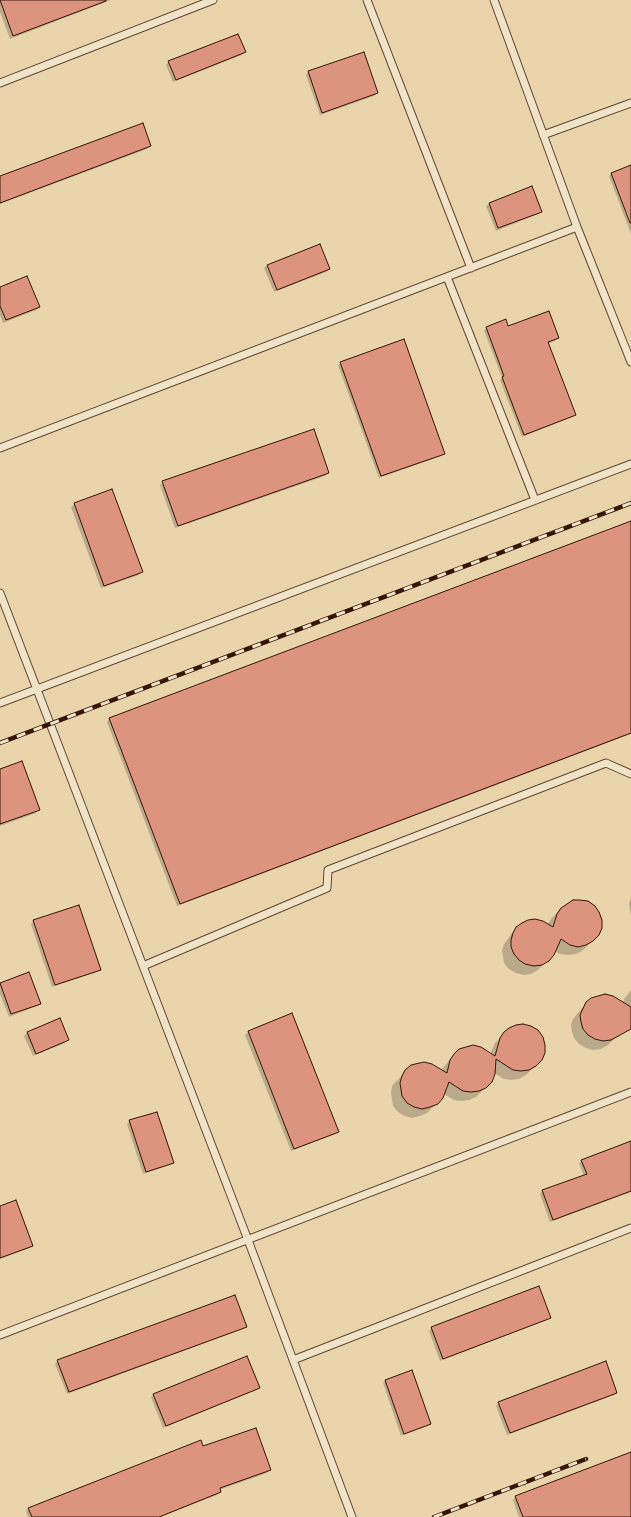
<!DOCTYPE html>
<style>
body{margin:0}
canvas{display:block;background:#ead4ab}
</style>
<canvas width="631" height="1517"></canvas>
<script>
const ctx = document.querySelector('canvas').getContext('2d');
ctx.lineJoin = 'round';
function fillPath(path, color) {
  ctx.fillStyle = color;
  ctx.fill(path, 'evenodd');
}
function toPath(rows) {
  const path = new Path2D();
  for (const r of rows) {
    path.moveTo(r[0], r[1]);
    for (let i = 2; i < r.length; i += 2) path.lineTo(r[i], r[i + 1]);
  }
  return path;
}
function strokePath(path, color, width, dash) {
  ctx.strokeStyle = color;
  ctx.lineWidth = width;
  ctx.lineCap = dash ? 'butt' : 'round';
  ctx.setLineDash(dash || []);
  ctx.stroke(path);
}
fillPath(toPath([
 [0,0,111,0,10,39,0,12],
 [245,52,242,55,173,82,166,65,169,62],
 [363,53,377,93,374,96,320,115,306,75,308,72],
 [150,146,147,149,0,204,0,177],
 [631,166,631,234,609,176,611,174],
 [532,187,541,211,538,214,496,231,486,206,489,204],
 [267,265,329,269,326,272,274,292,264,268],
 [0,288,39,307,36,310,3,323,0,315],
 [487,328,558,338,555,341,547,344,575,415,572,417,522,437,500,380,502,378,484,330],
 [341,363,444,453,441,456,379,478,338,365],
 [328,473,325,476,175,528,160,485,163,482],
 [111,490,141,572,139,575,101,588,71,507,74,504],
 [631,522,631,734,177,906,107,722,109,719],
 [0,770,38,810,36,813,0,826],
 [631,897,631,916,629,904],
 [561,908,598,935,582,951,576,954,568,955,560,954,555,951,548,960,538,970,531,974,524,975,516,973,509,969,504,963,502,950,504,944,512,933,522,923,547,925,552,918],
 [34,921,100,970,97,972,52,987,31,924],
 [28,973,39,1004,37,1006,9,1017,0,994,0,984],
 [631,990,631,1026,618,1035,608,1045,601,1049,593,1050,586,1048,579,1044,574,1038,572,1032,571,1025,573,1019,582,1008,592,998,623,1003,624,999],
 [292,1014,338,1131,335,1134,291,1151,245,1035,248,1032],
 [59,1019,68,1040,65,1043,33,1056,24,1036,27,1033],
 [505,1033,536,1065,526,1075,519,1079,511,1080,504,1079,494,1073,486,1087,476,1097,469,1100,461,1101,454,1100,444,1094,437,1103,427,1113,420,1116,412,1118,405,1116,398,1112,393,1106,391,1093,392,1086,406,1071,417,1063,424,1063,441,1070,455,1054,490,1054,495,1043],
 [130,1121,172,1163,170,1165,143,1174,127,1124],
 [631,1142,631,1192,550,1222,540,1194,542,1191,584,1176,579,1163,582,1161],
 [0,1207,32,1246,29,1248,0,1259],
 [550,1318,547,1320,440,1361,429,1331,432,1328],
 [246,1326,243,1329,67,1394,55,1364,58,1361],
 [385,1381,430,1424,427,1426,401,1436,383,1383],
 [258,1387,256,1390,163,1428,151,1397,153,1395],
 [616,1392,614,1395,507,1435,496,1406,498,1403],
 [202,1447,269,1470,267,1473,219,1490,220,1492,217,1495,161,1517,28,1517,26,1511,29,1508],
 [631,1453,631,1517,519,1517,513,1500,515,1497]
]), '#0003');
const building = toPath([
 [0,0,106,0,106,1,13,36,0,0],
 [238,34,246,52,176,80,168,61,238,34],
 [364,52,378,93,322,113,308,71,364,52],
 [143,123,151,146,0,203,0,176,143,123],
 [631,165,631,223,630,223,611,173,631,165],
 [532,186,542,212,498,228,489,203,532,186],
 [320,244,330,269,277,290,267,265,320,244],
 [27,276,40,307,6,320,0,306,0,287,27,276],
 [549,311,559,338,548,342,576,415,524,435,502,377,504,376,486,327,506,319,508,326,549,311],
 [404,339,445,454,381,476,340,362,404,339],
 [314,429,329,473,178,526,162,481,314,429],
 [112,489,143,572,104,586,74,503,112,489],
 [631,521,631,733,180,904,109,718,631,521],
 [22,761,40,810,0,824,0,769,22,761],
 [573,900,580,900,588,901,595,906,599,912,602,920,602,928,599,935,593,941,586,945,578,947,570,945,561,939,554,955,549,961,542,965,534,966,525,964,519,960,514,954,511,947,511,940,513,933,516,927,522,923,528,920,535,919,543,921,553,927,557,914,561,908,573,900],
 [79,905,101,970,55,985,33,920,79,905],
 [29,972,41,1004,11,1014,0,983,29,972],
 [605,994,613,996,631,1007,631,1029,611,1040,603,1041,595,1039,588,1035,583,1029,581,1022,580,1015,586,1002,591,998,605,994],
 [292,1013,339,1132,294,1149,248,1031,292,1013],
 [60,1018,69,1040,36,1054,27,1032,60,1018],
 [523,1024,531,1026,538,1030,543,1037,545,1045,545,1053,542,1060,536,1066,529,1070,521,1071,513,1070,496,1059,495,1074,492,1082,486,1088,479,1091,471,1092,463,1091,449,1082,443,1098,438,1104,430,1107,422,1109,414,1107,407,1103,402,1096,400,1083,402,1076,405,1070,411,1065,424,1062,432,1064,447,1073,450,1060,454,1054,459,1049,473,1045,481,1047,495,1056,500,1038,504,1032,509,1028,516,1025,523,1024],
 [157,1112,174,1163,146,1172,129,1120,157,1112],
 [631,1141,631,1191,553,1220,542,1190,587,1174,581,1160,631,1141],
 [16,1200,33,1246,0,1258,0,1206,16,1200],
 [539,1286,551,1318,443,1359,431,1327,539,1286],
 [235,1295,247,1327,69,1392,57,1360,235,1295],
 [247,1356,260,1388,166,1426,153,1394,247,1356],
 [606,1361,617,1393,510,1433,498,1402,606,1361],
 [412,1370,431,1424,404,1434,385,1380,412,1370],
 [256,1428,271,1470,220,1488,221,1492,159,1517,32,1517,28,1508,201,1440,203,1446,256,1428],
 [631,1452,631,1517,523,1517,515,1496,631,1452]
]);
fillPath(building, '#dd947e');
strokePath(building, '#361507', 1);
const lane = toPath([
 [367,0,471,268],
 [494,0,577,227,631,362],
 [0,83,213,0],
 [543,135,631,103],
 [447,277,535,500],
 [0,448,577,227],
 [0,593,248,1240,352,1517],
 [0,703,631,464],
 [143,966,327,888,328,870,606,763,631,774],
 [0,1335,631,1092],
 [293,1360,631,1228]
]);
strokePath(lane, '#634530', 9);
strokePath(lane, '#f1e3c8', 7);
const rail = toPath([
 [0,743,631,503],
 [434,1517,586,1459]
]);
strokePath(rail, '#361507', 4.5);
strokePath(rail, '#f1e3c8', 3, [9]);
</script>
